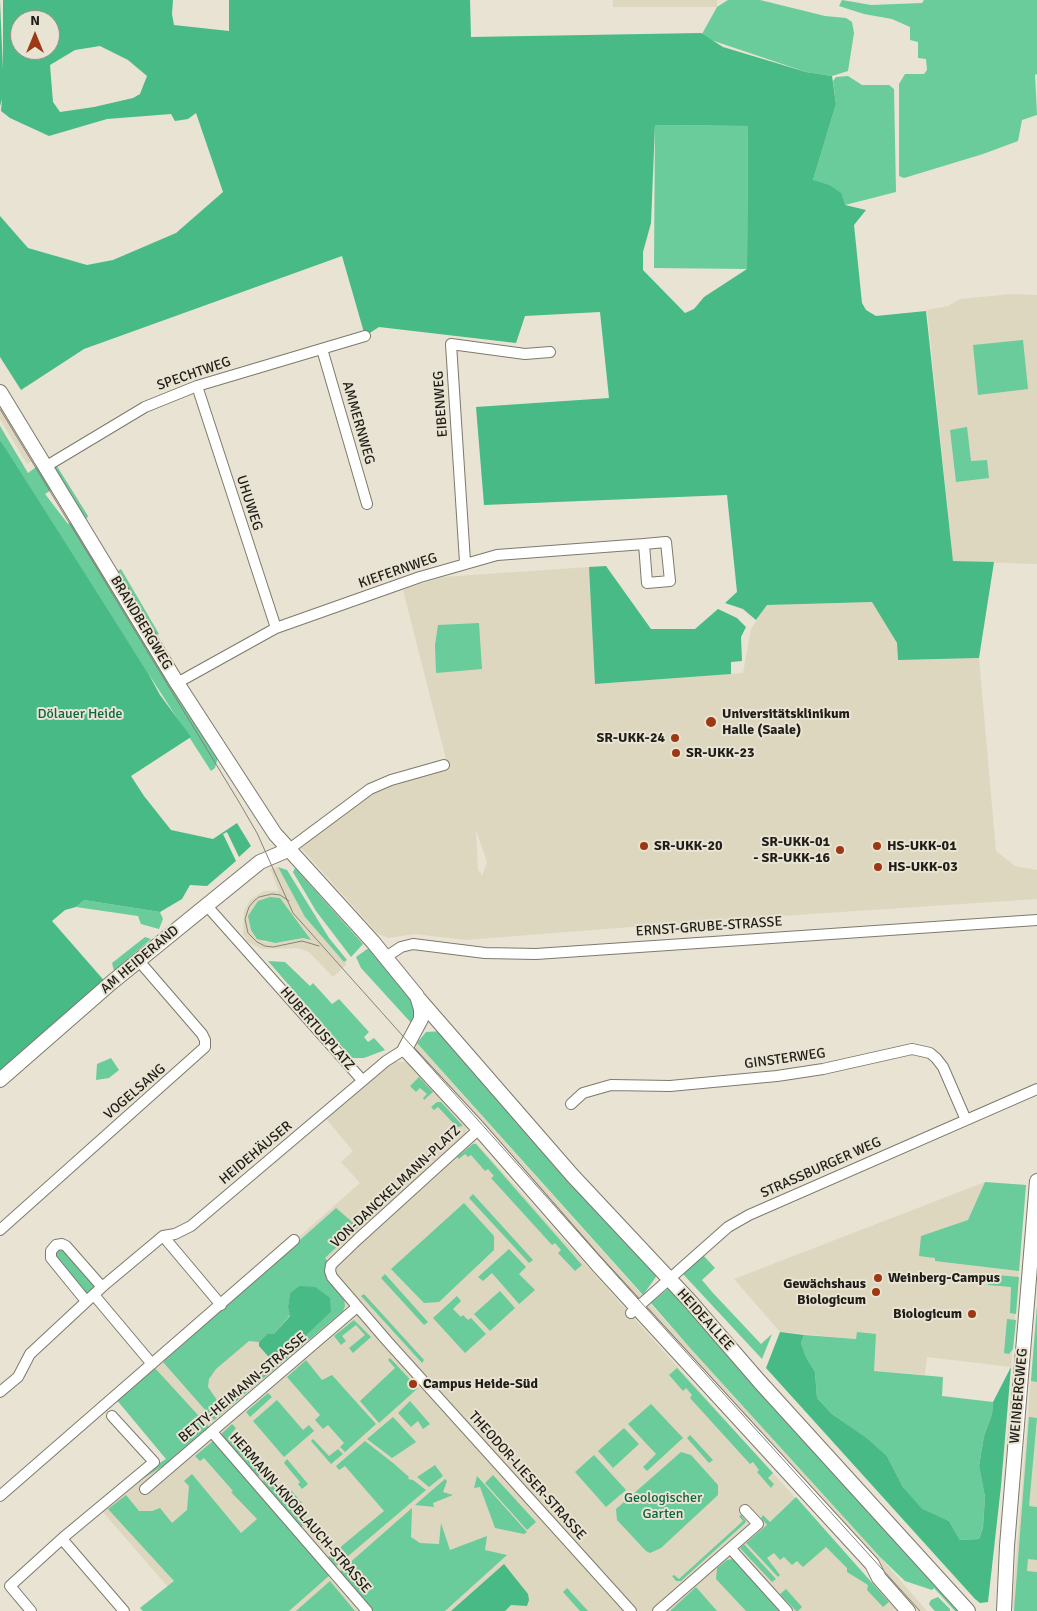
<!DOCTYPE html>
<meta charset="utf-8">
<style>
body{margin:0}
#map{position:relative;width:1037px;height:1611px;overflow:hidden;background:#e8e3d2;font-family:Signika,sans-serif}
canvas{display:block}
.north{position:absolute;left:10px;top:10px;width:50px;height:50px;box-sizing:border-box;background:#e8e3d2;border:1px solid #989487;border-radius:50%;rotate:0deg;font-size:14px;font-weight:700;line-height:20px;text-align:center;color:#1f1d17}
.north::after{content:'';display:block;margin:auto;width:18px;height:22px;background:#9e3713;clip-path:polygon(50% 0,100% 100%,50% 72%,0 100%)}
</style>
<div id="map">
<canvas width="1037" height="1611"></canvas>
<div class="north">N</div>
</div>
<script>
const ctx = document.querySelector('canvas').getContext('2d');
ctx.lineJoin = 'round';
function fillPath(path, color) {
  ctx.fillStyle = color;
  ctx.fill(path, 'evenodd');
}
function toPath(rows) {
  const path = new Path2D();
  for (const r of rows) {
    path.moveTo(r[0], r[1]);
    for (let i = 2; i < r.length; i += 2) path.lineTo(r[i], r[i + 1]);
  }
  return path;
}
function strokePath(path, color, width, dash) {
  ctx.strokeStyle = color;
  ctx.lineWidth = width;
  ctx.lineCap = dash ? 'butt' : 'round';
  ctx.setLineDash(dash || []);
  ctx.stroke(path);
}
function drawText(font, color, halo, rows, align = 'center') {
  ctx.font = font + ' Signika,sans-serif';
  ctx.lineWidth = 4;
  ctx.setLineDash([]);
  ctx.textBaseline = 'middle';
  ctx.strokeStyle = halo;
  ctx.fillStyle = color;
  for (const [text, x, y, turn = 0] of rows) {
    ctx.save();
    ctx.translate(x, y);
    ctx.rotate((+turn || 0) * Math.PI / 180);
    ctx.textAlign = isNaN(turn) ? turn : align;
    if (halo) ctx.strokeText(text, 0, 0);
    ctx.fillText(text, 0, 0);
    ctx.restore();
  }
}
fillPath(toPath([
 [613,0,717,0,717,7,613,7],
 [1012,294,1037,295,1037,564,953,561,927,310,948,306,960,299],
 [0,407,32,461,27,464,0,419],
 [589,567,596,684,743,673,751,629,767,605,873,602,897,644,898,660,979,658,996,851,1015,866,1037,870,1037,899,721,920,465,940,415,934,388,938,377,933,301,848,334,820,377,791,399,781,448,767,403,590,442,577],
 [476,830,487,862,482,876,478,869],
 [278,867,305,917,347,964,333,977,309,952,297,948,262,949,248,942,243,934,244,912,250,900,264,891,279,891,270,869],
 [276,897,280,898,310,939,303,938,275,943,263,942],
 [417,1043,623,1274,880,1557,927,1611,917,1611,831,1517,415,1052],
 [395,1062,409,1062,472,1124,466,1131,471,1137,897,1611,143,1611,140,1608,168,1587,102,1511,146,1472,166,1459,116,1399,360,1183,341,1162,353,1151,322,1114,384,1066],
 [985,1182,1026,1185,1011,1367,927,1357,925,1375,874,1371,856,1339,780,1332,734,1279],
 [1037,1306,1037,1611,1014,1611,1012,1606]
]), '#ded7c0');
fillPath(toPath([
 [728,0,760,0,825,16,846,18,852,22,854,33,848,71,832,76,806,72,708,39,702,34,717,7],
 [842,0,871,5,922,3,924,0,1037,0,1037,74,1035,75,1037,115,1022,120,1018,141,983,154,904,178,899,176,899,84,905,74,924,74,927,70,926,59,918,58,918,42,910,40,910,27,892,19,864,14,839,6],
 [848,76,862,85,889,85,894,89,896,192,845,205,813,180,836,104,833,81,836,77],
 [655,125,748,126,747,269,654,268],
 [1023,340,1028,389,978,395,973,345],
 [0,426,28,473,39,465,53,489,45,494,68,524,73,521,218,757,215,768,211,771,13,463,0,440],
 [967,427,971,461,987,460,989,478,956,482,950,430],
 [55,463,88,516,87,518,83,520,55,473],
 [121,569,159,634,153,636,115,573],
 [479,623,482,669,436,673,435,645,438,625],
 [278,867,287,870,329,938,347,960,344,962,305,917],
 [295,868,363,944,351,957,316,911,293,872],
 [270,897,280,898,311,940,303,938,275,943,257,939,251,930,248,916,258,901],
 [84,900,160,912,163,919,159,929,141,924,138,916,76,907],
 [145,937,151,939,114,971,112,963],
 [370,947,417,1004,414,1026,361,968,356,957],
 [268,961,285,962,310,986,313,983,332,1004,339,999,369,1032,364,1037,368,1042,374,1038,385,1050,364,1058,352,1058],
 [443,1031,658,1274,643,1295,417,1043,426,1032],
 [111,1058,119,1070,109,1078,96,1080,97,1064],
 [419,1077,433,1092,424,1100,423,1098,427,1094,420,1088,416,1092,410,1086],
 [437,1102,441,1102,463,1126,451,1128,454,1124,438,1107,434,1110,431,1107],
 [473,1144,476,1144,582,1265,575,1271,558,1253,561,1250,555,1243,552,1245,491,1178,494,1176,488,1169,485,1171,471,1155,468,1157,465,1154,459,1159,457,1157],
 [985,1182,1026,1185,1019,1271,935,1261,935,1258,919,1256,921,1236,968,1220],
 [473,1194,533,1260,529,1263,469,1198],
 [464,1203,494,1236,494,1250,439,1302,424,1303,391,1269],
 [336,1208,358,1227,325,1258,328,1262,325,1272,327,1278,344,1297,345,1306,343,1311,214,1420,163,1362],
 [299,1286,331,1312,235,1399,225,1403,219,1403,208,1387,209,1379,216,1369,249,1341,259,1342,267,1334,274,1334,290,1315,288,1307,290,1293],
 [61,1249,66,1252,94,1283,95,1287,90,1294,86,1294,55,1259,56,1251],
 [509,1249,526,1267,519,1274,535,1290,519,1304,492,1273,483,1281,478,1277],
 [703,1255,715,1268,702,1280,713,1293,761,1344,772,1334,762,1359,683,1274],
 [385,1274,428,1322,424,1325,381,1278],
 [997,1275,1019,1277,1016,1314,1010,1313,1011,1287,988,1285,988,1281,996,1281],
 [670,1287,963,1611,955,1611,934,1588,932,1590,905,1581,880,1557,691,1349,651,1303],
 [500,1291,515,1308,490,1331,474,1314],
 [364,1294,424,1360,422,1363,361,1296],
 [457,1296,461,1301,453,1309,461,1317,463,1315,468,1320,471,1318,486,1334,465,1353,433,1318],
 [1037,1306,1037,1382,1031,1381],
 [1007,1319,1016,1320,1013,1349,1009,1354,1004,1353],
 [354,1320,371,1337,353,1353,349,1348,365,1335,356,1325,342,1336,346,1341,341,1345,334,1336],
 [857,1332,876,1334,874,1371,943,1377,942,1396,993,1402,992,1414,984,1436,979,1466,985,1497,983,1526,979,1539,960,1540,949,1521,922,1510,903,1487,887,1456,867,1438,832,1414,817,1398,815,1372,806,1357,801,1343,804,1335,856,1339],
 [390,1358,418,1388,379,1423,360,1401,395,1368,388,1360],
 [306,1360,322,1380,332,1375,376,1424,345,1452,340,1447,344,1443,328,1425,323,1429,315,1420,320,1415,287,1377],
 [153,1366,209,1427,174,1459,128,1488,146,1472,166,1459,116,1399],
 [677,1368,773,1473,768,1478,774,1484,771,1488,757,1472,759,1470,753,1462,750,1464,690,1398,692,1395,686,1388,683,1391,669,1375],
 [268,1393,272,1397,250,1417,246,1412],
 [277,1400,303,1430,309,1425,314,1431,284,1457,253,1421],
 [410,1401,430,1424,423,1429,418,1421,411,1427,398,1413],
 [651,1404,683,1438,647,1471,643,1467,656,1454,628,1424],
 [393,1417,416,1442,392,1458,367,1439],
 [1029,1417,1037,1418,1029,1506,1037,1507,1037,1560,1028,1559,1027,1571,1037,1572,1037,1611,1014,1611],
 [232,1424,236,1428,231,1434,260,1467,265,1463,269,1467,256,1478,219,1436],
 [624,1428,639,1444,613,1468,598,1451],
 [690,1435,713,1460,709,1463,687,1438],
 [313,1439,329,1456,338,1449,343,1454,331,1464,311,1441],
 [213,1441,330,1575,289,1611,143,1611,140,1608,174,1581,108,1509,126,1495,139,1511,152,1511,160,1508,172,1523,187,1510,189,1486,184,1481,192,1474,241,1533,257,1519,231,1492,233,1491,204,1458,200,1461,195,1456],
 [365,1441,393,1463,409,1477,408,1479,413,1480,426,1490,334,1568,326,1559,384,1511,345,1466,339,1470,336,1466],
 [681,1452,691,1455,718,1485,718,1495,661,1548,650,1553,646,1551,617,1520,616,1509],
 [594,1455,626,1490,606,1507,575,1472],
 [287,1459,308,1484,302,1489,298,1484,300,1482,284,1463],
 [435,1465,443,1476,429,1487,417,1477],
 [493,1475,536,1522,527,1530,485,1483],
 [269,1476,285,1495,291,1490,302,1503,296,1508,308,1522,300,1528,260,1483],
 [477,1476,527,1532,524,1534,495,1528,480,1487,474,1488],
 [445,1479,447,1481,443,1492,453,1495,433,1503,434,1507,415,1505],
 [796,1497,811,1514,889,1602,883,1607,867,1590,868,1585,847,1572,847,1568,826,1547,803,1567,797,1561,792,1565,784,1557,780,1560,774,1553,767,1558,780,1575,778,1577,746,1543,767,1525,761,1518,763,1515,770,1522],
 [412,1508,411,1537,420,1543,439,1544,441,1523,450,1550,487,1536,485,1550,507,1555,445,1611,372,1611,338,1573],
 [741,1515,746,1521,745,1523,681,1581,676,1581,672,1576,674,1575,679,1579,743,1521,739,1516],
 [744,1544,776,1579,772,1582,740,1548],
 [732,1559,738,1561,783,1611,746,1611,716,1579,717,1568,727,1560],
 [330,1581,355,1611,296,1611],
 [696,1587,717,1611,670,1611],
 [567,1588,588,1611,580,1611,563,1592],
 [786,1589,802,1607,798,1611,796,1611,780,1594],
 [938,1597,950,1609,950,1611,935,1611,932,1608,929,1604,931,1600]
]), '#6acb9b');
fillPath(toPath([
 [3,0,173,0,172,14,174,25,229,31,229,0,470,0,471,37,701,33,723,47,806,72,832,76,836,104,813,180,829,185,841,193,845,205,866,210,854,225,862,303,866,310,876,316,926,311,953,561,994,562,979,658,898,660,897,643,872,602,767,605,756,620,743,609,725,603,737,592,727,495,484,505,476,407,609,398,600,312,525,316,516,343,379,327,365,336,342,256,84,349,21,390,0,357,0,216,28,248,87,265,113,260,176,233,223,192,196,113,188,119,175,121,171,114,107,119,49,136,10,118,1,111,2,99,0,106,0,1,3,70],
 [20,20,50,20,50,50,20,50],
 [100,46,128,60,147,76,140,94,133,98,94,107,60,112,53,102,50,65,75,50],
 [655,125,748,126,747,269,704,297,694,309,685,313,643,270,643,252,651,223],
 [0,440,148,673,160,695,191,737,131,776,144,796,171,830,213,839,237,823,251,846,239,857,227,832,223,834,236,861,207,886,190,885,182,899,160,912,84,900,76,907,65,910,52,921,108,985,0,1080],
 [606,566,651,629,695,629,718,609,737,618,746,627,741,637,742,661,731,662,731,674,595,684,589,567],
 [299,1286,315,1287,330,1298,331,1312,275,1364,259,1346,259,1342,267,1334,274,1334,290,1316,288,1307,290,1293],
 [780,1332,804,1335,801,1343,806,1357,815,1372,817,1398,832,1414,867,1438,887,1456,903,1487,922,1509,949,1521,960,1540,979,1539,983,1527,985,1497,979,1466,984,1436,992,1414,993,1402,1011,1367,1001,1486,988,1602,980,1603,975,1599,766,1368],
 [504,1564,528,1594,529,1600,527,1606,511,1605,505,1611,451,1611]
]), '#47ba86');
const street = toPath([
 [322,349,367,504],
 [197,386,276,628],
 [45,467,145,407,197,386,365,336],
 [465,562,451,344,525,354,550,352],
 [177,683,276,628,420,577,497,555,644,544,666,542,670,581,647,583,644,544],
 [288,850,370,789,391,780,444,765],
 [207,906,362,1080],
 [386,957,401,947,413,944,485,953,536,954,1037,920],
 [571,1104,583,1093,611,1085,670,1086,777,1076,823,1069,912,1049,930,1053,936,1058,943,1067,966,1120],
 [479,1129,358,1239,331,1265,330,1271,332,1277,388,1342,631,1611],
 [0,1230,205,1047,205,1040,202,1034,139,961],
 [163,1236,221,1305],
 [94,1295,152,1364],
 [86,1301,51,1258,51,1251,56,1245,62,1244,66,1246,102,1287],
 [631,1313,728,1227,749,1215,1037,1089],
 [0,1392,18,1377,30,1354,102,1287,163,1236,175,1234,191,1226,386,1061,405,1049],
 [212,1432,367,1611],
 [145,1489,357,1307],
 [0,1496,294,1240],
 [62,1539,124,1611],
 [731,1549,787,1611],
 [31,1611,10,1586,65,1536,154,1462,112,1416],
 [658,1611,758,1524,745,1510]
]);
const secondary = toPath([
 [0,392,177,683,275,834,373,942,417,996,421,1009,421,1019,405,1049,479,1129,597,1264,872,1564,879,1578,908,1611],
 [419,999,572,1175,689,1300,759,1381,968,1611],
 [0,1080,111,983,260,862,288,850],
 [1004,1611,1007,1546,1037,1181]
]);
strokePath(street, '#7e7a6b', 12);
strokePath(secondary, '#7e7a6b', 16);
strokePath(street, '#fff', 10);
strokePath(secondary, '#fff', 14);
strokePath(toPath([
 [0,409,239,802,257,833,293,913,619,1278,920,1611],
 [289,901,280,895,272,894,259,897,254,901,249,907,245,919,248,933,257,942,265,946,273,947,302,941,319,946]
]), '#868277', 1);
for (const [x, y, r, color] of [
 [711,722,6,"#9e3713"],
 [675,738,5,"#9e3713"],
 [676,753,5,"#9e3713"],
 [644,846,5,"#9e3713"],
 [877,846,5,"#9e3713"],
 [840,850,5,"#9e3713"],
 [878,867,5,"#9e3713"],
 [878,1278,5,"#9e3713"],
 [876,1292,5,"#9e3713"],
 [972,1314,5,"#9e3713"],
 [413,1384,5,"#9e3713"]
]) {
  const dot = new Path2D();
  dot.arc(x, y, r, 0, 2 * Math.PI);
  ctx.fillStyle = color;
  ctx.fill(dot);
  strokePath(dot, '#e8e3d2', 2);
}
drawText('14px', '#1f1d17', '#e8e3d2', [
 ["SPECHTWEG",194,374,-19],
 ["EIBENWEG",441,404,-94],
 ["AMMERNWEG",358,423,74],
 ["UHUWEG",249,503,72],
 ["KIEFERNWEG",398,571,-19],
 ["BRANDBERGWEG",141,623,59],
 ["ERNST-GRUBE-STRASSE",709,927,-4],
 ["AM HEIDERAND",140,960,-40],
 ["HUBERTUSPLATZ",317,1029,49],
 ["GINSTERWEG",785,1059,-8],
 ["VOGELSANG",135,1092,-41],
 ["HEIDEHÄUSER",256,1153,-40],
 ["STRASSBURGER WEG",821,1168,-24],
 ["VON-DANCKELMANN-PLATZ",396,1187,-43],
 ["HEIDEALLEE",705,1320,48],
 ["BETTY-HEIMANN-STRASSE",243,1388,-40],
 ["WEINBERGWEG",1019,1396,-85],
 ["THEODOR-LIESER-STRASSE",527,1476,48],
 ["HERMANN-KNOBLAUCH-STRASSE",300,1513,49]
]);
drawText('14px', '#0e6543', '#e8e3d2', [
 ["Dölauer Heide",80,714],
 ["Geologischer",663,1498],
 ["Garten",663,1514]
]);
drawText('bold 14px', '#1f1d17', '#e8e3d2', [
 ["Universitätsklinikum",722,714],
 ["Halle (Saale)",722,730],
 ["SR-UKK-24",665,738,"right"],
 ["SR-UKK-23",686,753],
 ["SR-UKK-01",830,842,"right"],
 ["- SR-UKK-16",830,858,"right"],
 ["SR-UKK-20",654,846],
 ["HS-UKK-01",887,846],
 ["HS-UKK-03",888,867],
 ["Weinberg-Campus",888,1278],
 ["Gewächshaus",866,1284,"right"],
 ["Biologicum",866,1300,"right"],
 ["Biologicum",962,1314,"right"],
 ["Campus Heide-Süd",423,1384]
], 'left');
</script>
